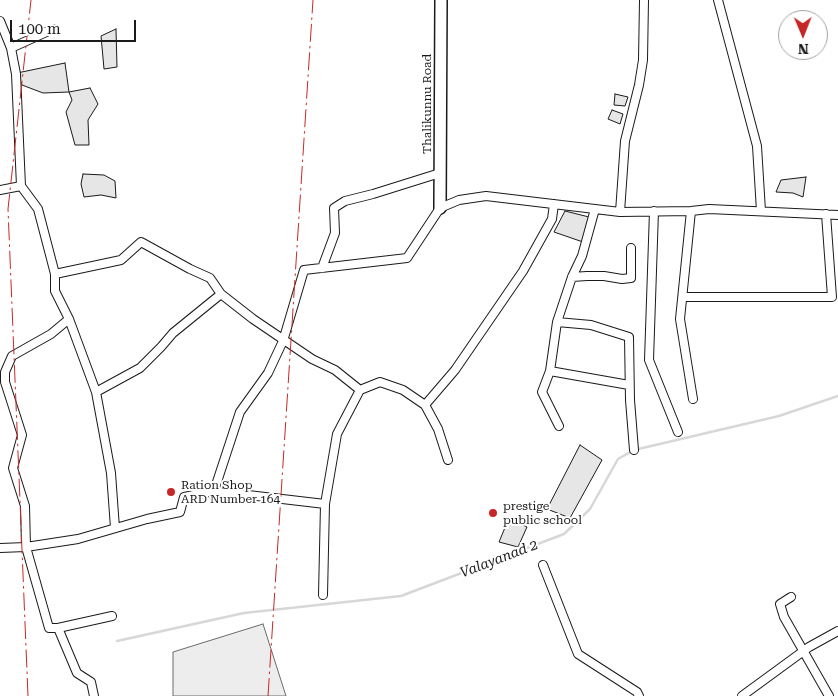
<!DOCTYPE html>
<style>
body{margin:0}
#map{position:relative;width:838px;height:696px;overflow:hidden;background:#fff;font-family:"Roboto Serif",serif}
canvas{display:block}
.north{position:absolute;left:778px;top:10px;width:50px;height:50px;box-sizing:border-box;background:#fff;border:1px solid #a3a3a3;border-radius:50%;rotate:179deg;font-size:14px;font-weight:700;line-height:20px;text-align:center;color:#1a1a1a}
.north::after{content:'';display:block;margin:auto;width:18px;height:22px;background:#c62828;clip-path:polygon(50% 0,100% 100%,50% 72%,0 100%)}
.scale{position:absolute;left:10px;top:20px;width:126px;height:22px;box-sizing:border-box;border:2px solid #1a1a1a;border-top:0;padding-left:6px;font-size:15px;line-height:18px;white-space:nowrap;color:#1a1a1a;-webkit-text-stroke:4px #fff;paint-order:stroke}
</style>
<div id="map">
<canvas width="838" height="696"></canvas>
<div class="north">N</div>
<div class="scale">100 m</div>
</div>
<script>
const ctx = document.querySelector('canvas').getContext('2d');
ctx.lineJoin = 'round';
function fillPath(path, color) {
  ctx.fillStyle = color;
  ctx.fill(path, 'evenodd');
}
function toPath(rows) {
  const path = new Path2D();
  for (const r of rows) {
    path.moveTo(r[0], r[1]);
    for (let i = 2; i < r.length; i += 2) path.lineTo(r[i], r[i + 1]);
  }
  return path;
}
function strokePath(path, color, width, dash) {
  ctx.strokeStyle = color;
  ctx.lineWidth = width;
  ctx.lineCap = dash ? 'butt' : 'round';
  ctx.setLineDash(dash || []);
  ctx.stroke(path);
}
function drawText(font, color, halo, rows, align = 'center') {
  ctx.font = font + ' "Roboto Serif",serif';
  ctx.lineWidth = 4;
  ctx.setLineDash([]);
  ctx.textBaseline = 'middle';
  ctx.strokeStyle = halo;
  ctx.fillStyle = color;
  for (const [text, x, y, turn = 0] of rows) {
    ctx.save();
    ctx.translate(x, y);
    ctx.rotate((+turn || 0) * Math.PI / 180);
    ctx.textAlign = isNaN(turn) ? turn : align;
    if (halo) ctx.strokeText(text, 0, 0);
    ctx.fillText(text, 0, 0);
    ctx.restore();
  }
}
const built = toPath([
 [263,624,286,696,173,696,173,652,263,624]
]);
fillPath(built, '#ededed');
strokePath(built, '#6a6a6a', 1);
strokePath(toPath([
 [117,641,244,613,401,596,564,534,590,509,618,459,634,450,779,416,838,396]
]), '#d7d7d7', 2.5);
const building = toPath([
 [116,29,117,67,104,69,101,36,116,29],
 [65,63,69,92,43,93,22,85,17,73,65,63],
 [90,88,98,104,88,120,89,145,75,145,66,112,72,100,69,92,90,88],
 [615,94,628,97,625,106,614,105,615,94],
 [612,110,623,114,620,124,608,119,612,110],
 [83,174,104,175,115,181,116,198,101,195,84,197,81,184,83,174],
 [806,177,803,197,793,193,776,192,781,180,806,177],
 [565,211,589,217,583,242,554,232,565,211],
 [580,445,602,460,570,518,547,509,580,445],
 [509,518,527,527,518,547,499,542,509,518]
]);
fillPath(building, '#e6e6e6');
strokePath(building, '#1a1a1a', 1);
const street = toPath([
 [718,0,757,146,761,211],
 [0,21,11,48],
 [53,29,11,48,16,74,21,186,38,209,55,274],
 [0,190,21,186],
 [654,211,649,360,678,432],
 [691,211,680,319,693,399],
 [620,212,625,141,639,85,643,60,644,0],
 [322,268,335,233,334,208,345,201,373,194,440,173],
 [572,277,587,276,604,276,622,279,631,278,631,248],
 [683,297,832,297,826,214],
 [69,319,96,392,111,473,115,528],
 [557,322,572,277,582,256,595,209],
 [550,371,629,385],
 [96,392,140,368,161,347,173,333,221,294],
 [425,405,455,370,523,271,552,219,554,204],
 [559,426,542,392,550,371,557,322,591,325,629,337,630,400,634,450],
 [214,491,325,504],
 [0,548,26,547,78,539,147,519,180,512,184,497,214,491,240,412,268,373,283,341,304,270,407,258,440,208,459,200,486,196,620,212,691,211,709,209,838,215],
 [543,565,578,654,637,692,639,696],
 [323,595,325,504,337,434,360,390],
 [791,597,780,604,784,617,829,696],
 [58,628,112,616],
 [94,696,91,682,77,673,58,628,49,628,26,547,25,506,13,468,22,435,5,382,5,372,12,356,51,334,69,319,55,291,55,274,121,260,141,242,190,269,210,278,221,294,253,319,312,359,335,370,360,390,380,382,403,390,425,405,438,429,448,460],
 [742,696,809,647,838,631]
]);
const secondary = toPath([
 [440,208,441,0]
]);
strokePath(street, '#1a1a1a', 10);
strokePath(secondary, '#1a1a1a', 14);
strokePath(street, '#fff', 8);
strokePath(secondary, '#fff', 11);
strokePath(toPath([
 [28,696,8,209,31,0],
 [268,696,313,0]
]), '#c62828', 1, [18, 4, 2.5, 4]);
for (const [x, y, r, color] of [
 [171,492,5,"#c62828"],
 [493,513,5,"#c62828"]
]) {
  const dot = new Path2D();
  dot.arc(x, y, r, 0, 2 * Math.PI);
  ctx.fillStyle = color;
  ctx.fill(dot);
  strokePath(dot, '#fff', 2);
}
drawText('12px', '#1a1a1a', '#fff', [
 ["Thalikunnu Road",427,104,-90]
]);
drawText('12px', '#1a1a1a', '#fff', [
 ["Ration Shop",181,485],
 ["ARD Number 164",181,499],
 ["prestige",503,506],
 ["public school",503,520]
], 'left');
drawText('italic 14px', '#1a1a1a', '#fff', [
 ["Valayanad 2",499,559,-21]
]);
</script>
